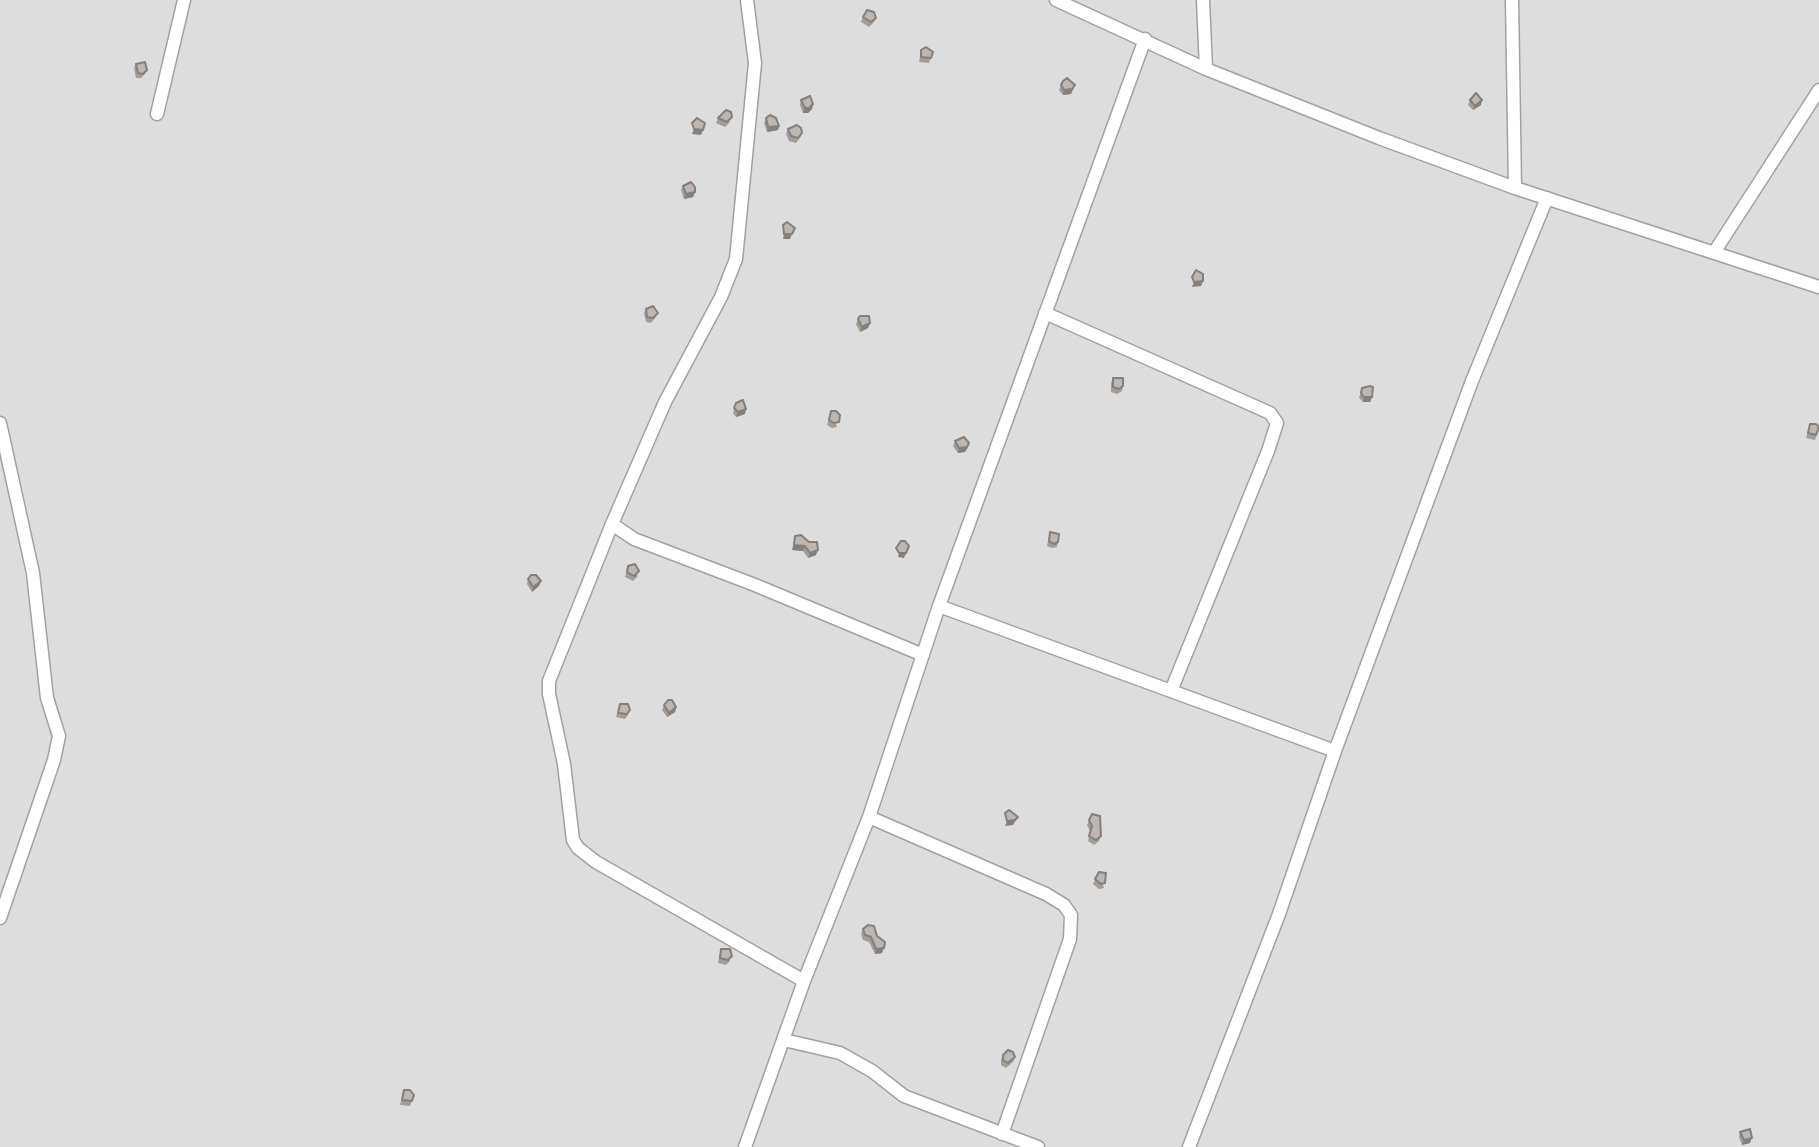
<!DOCTYPE html>
<style>
body{margin:0}
canvas{display:block;background:#efede8}
</style>
<canvas width="1819" height="1147"></canvas>
<script>
const ctx = document.querySelector('canvas').getContext('2d');
ctx.lineJoin = 'round';
function fillPath(path, color) {
  ctx.fillStyle = color;
  ctx.fill(path, 'evenodd');
}
function toPath(rows) {
  const path = new Path2D();
  for (const r of rows) {
    path.moveTo(r[0], r[1]);
    for (let i = 2; i < r.length; i += 2) path.lineTo(r[i], r[i + 1]);
  }
  return path;
}
function strokePath(path, color, width, dash) {
  ctx.strokeStyle = color;
  ctx.lineWidth = width;
  ctx.lineCap = dash ? 'butt' : 'round';
  ctx.setLineDash(dash || []);
  ctx.stroke(path);
}
fillPath(toPath([
 [0,0,1819,0,1819,1147,0,1147]
]), '#dedddd');
const street = toPath([
 [747,0,755,63,736,259,721,297,665,402,612,524,549,681,549,694,564,764,573,840,578,848,596,862,804,981],
 [1056,0,1206,69,1379,138,1515,188,1819,287],
 [1203,0,1206,69],
 [1512,0,1515,188],
 [157,114,184,0],
 [1715,251,1819,90],
 [1045,313,1270,413,1277,423,1268,451,1171,691],
 [0,423,33,573,47,698,59,736,54,760,0,918],
 [612,524,634,539,755,585,923,655],
 [939,606,1335,751],
 [869,817,1046,894,1064,905,1071,915,1070,939,1002,1134],
 [784,1040,840,1053,872,1071,904,1096,1038,1147],
 [745,1147,804,981,869,817,939,606,1145,39],
 [1189,1147,1279,914,1335,751,1472,381,1547,198]
]);
strokePath(street, '#a1a1a1', 15);
strokePath(street, '#fff', 12);
fillPath(toPath([
 [863,17,876,18,874,22,869,27,861,22],
 [921,50,933,52,929,63,919,62],
 [136,64,145,74,141,78,136,78,134,68],
 [1063,81,1075,85,1071,94,1063,95,1059,90],
 [801,100,813,104,812,109,808,113,803,113,800,105],
 [1470,100,1481,105,1473,110,1468,105],
 [718,118,730,122,725,127,716,123],
 [766,118,779,126,778,130,767,132,764,123],
 [788,129,802,133,800,138,796,143,789,141,786,134],
 [683,186,695,192,693,197,684,199,681,190],
 [646,309,656,317,651,323,646,322,644,313],
 [858,319,870,323,868,328,860,332,856,324],
 [1113,378,1123,386,1122,391,1117,394,1111,392,1111,383],
 [1362,388,1372,397,1370,402,1363,402,1359,398],
 [736,403,745,414,736,417,733,413],
 [831,411,837,427,832,428,827,425],
 [1810,424,1819,429,1815,440,1806,438],
 [955,441,968,448,965,452,958,453,953,446],
 [1050,532,1058,542,1057,547,1052,548,1047,546],
 [795,536,816,555,808,558,803,551,792,550],
 [628,566,638,576,633,581,625,577],
 [528,579,541,581,539,586,532,592,527,584],
 [620,704,628,715,625,719,616,717],
 [664,705,676,707,675,712,667,717,662,710],
 [1092,814,1101,836,1099,841,1094,845,1088,841,1090,831,1087,825],
 [1099,872,1104,888,1099,889,1093,884],
 [868,925,882,953,875,954,869,942,863,940,861,934,863,929],
 [721,949,730,961,726,965,718,963],
 [1003,1055,1015,1057,1013,1062,1006,1068,1001,1065,1001,1060],
 [404,1090,414,1095,410,1106,400,1105],
 [1740,1132,1750,1143,1742,1145,1739,1137]
]), '#a39d98');
fillPath(toPath([
 [1075,85,1071,94,1063,95,1064,90],
 [1482,100,1481,105,1473,110,1475,106],
 [813,104,812,109,808,113,803,113,805,108],
 [779,126,778,130,767,132,768,127],
 [694,129,703,130,701,135,692,134],
 [695,192,693,197,684,199,686,194],
 [784,234,792,234,790,239,783,239],
 [1203,281,1201,286,1192,287,1194,282],
 [870,323,868,328,860,332,862,327],
 [1364,397,1372,397,1370,402,1363,402],
 [746,409,745,414,736,417,738,412],
 [969,443,965,452,958,453,959,448],
 [794,545,805,546,803,551,792,550],
 [909,546,904,558,898,557,899,553],
 [818,550,816,555,808,558,810,553],
 [541,581,539,586,532,592,533,587],
 [676,707,675,712,667,717,669,713],
 [1018,817,1013,825,1005,826,1007,821],
 [884,948,882,953,875,954,876,949],
 [1752,1138,1750,1143,1742,1145,1744,1140]
]), '#847f7c');
const building = toPath([
 [867,10,874,12,876,18,871,22,863,17,867,10],
 [926,47,933,52,931,58,921,57,921,50,926,47],
 [145,62,147,70,143,74,138,73,136,64,145,62],
 [1067,78,1075,85,1072,89,1064,90,1061,85,1063,81,1067,78],
 [1476,93,1482,100,1475,106,1470,100,1476,93],
 [810,96,813,104,809,108,805,108,801,100,810,96],
 [726,110,731,112,732,117,727,122,718,118,726,110],
 [770,115,776,118,779,126,768,127,766,118,770,115],
 [697,118,705,123,703,130,694,129,692,123,697,118],
 [797,125,801,128,802,133,798,138,791,136,788,129,797,125],
 [691,182,695,187,695,192,686,194,683,186,691,182],
 [787,222,795,228,792,234,784,234,783,225,787,222],
 [1196,270,1203,274,1203,281,1194,282,1192,277,1196,270],
 [653,306,658,313,653,318,647,317,646,309,653,306],
 [860,316,869,316,870,323,862,327,858,319,860,316],
 [1113,378,1123,378,1123,386,1119,389,1113,387,1113,378],
 [1370,386,1373,387,1372,397,1364,397,1361,393,1362,388,1370,386],
 [743,400,746,409,738,412,734,408,736,403,743,400],
 [831,411,836,411,840,415,839,422,834,423,829,420,831,411],
 [1810,424,1816,424,1819,427,1816,435,1808,433,1810,424],
 [964,437,969,443,967,447,959,448,955,441,964,437],
 [1050,532,1059,534,1058,542,1054,544,1049,541,1050,532],
 [801,535,809,542,817,542,818,550,810,553,805,546,794,545,795,536,801,535],
 [901,541,905,541,909,546,906,553,899,553,896,548,901,541],
 [635,564,639,571,634,576,627,572,628,566,635,564],
 [531,575,536,575,541,581,533,587,528,579,531,575],
 [668,700,672,700,676,707,669,713,664,705,668,700],
 [620,704,628,704,630,710,627,714,618,713,620,704],
 [1009,810,1018,817,1015,820,1007,821,1005,813,1009,810],
 [1092,814,1100,816,1101,836,1096,840,1089,836,1092,826,1089,820,1092,814],
 [1099,872,1106,873,1105,883,1101,884,1095,879,1099,872],
 [868,925,874,926,877,936,885,942,884,948,876,949,871,937,865,935,863,929,868,925],
 [721,949,730,949,732,956,728,960,720,958,721,949],
 [1008,1050,1013,1052,1015,1057,1008,1063,1003,1060,1003,1055,1008,1050],
 [404,1090,410,1090,414,1095,412,1101,402,1100,404,1090],
 [1750,1129,1752,1138,1744,1140,1740,1132,1750,1129]
]);
fillPath(building, '#bdb6b1');
strokePath(building, '#847f7c', 2);
</script>
